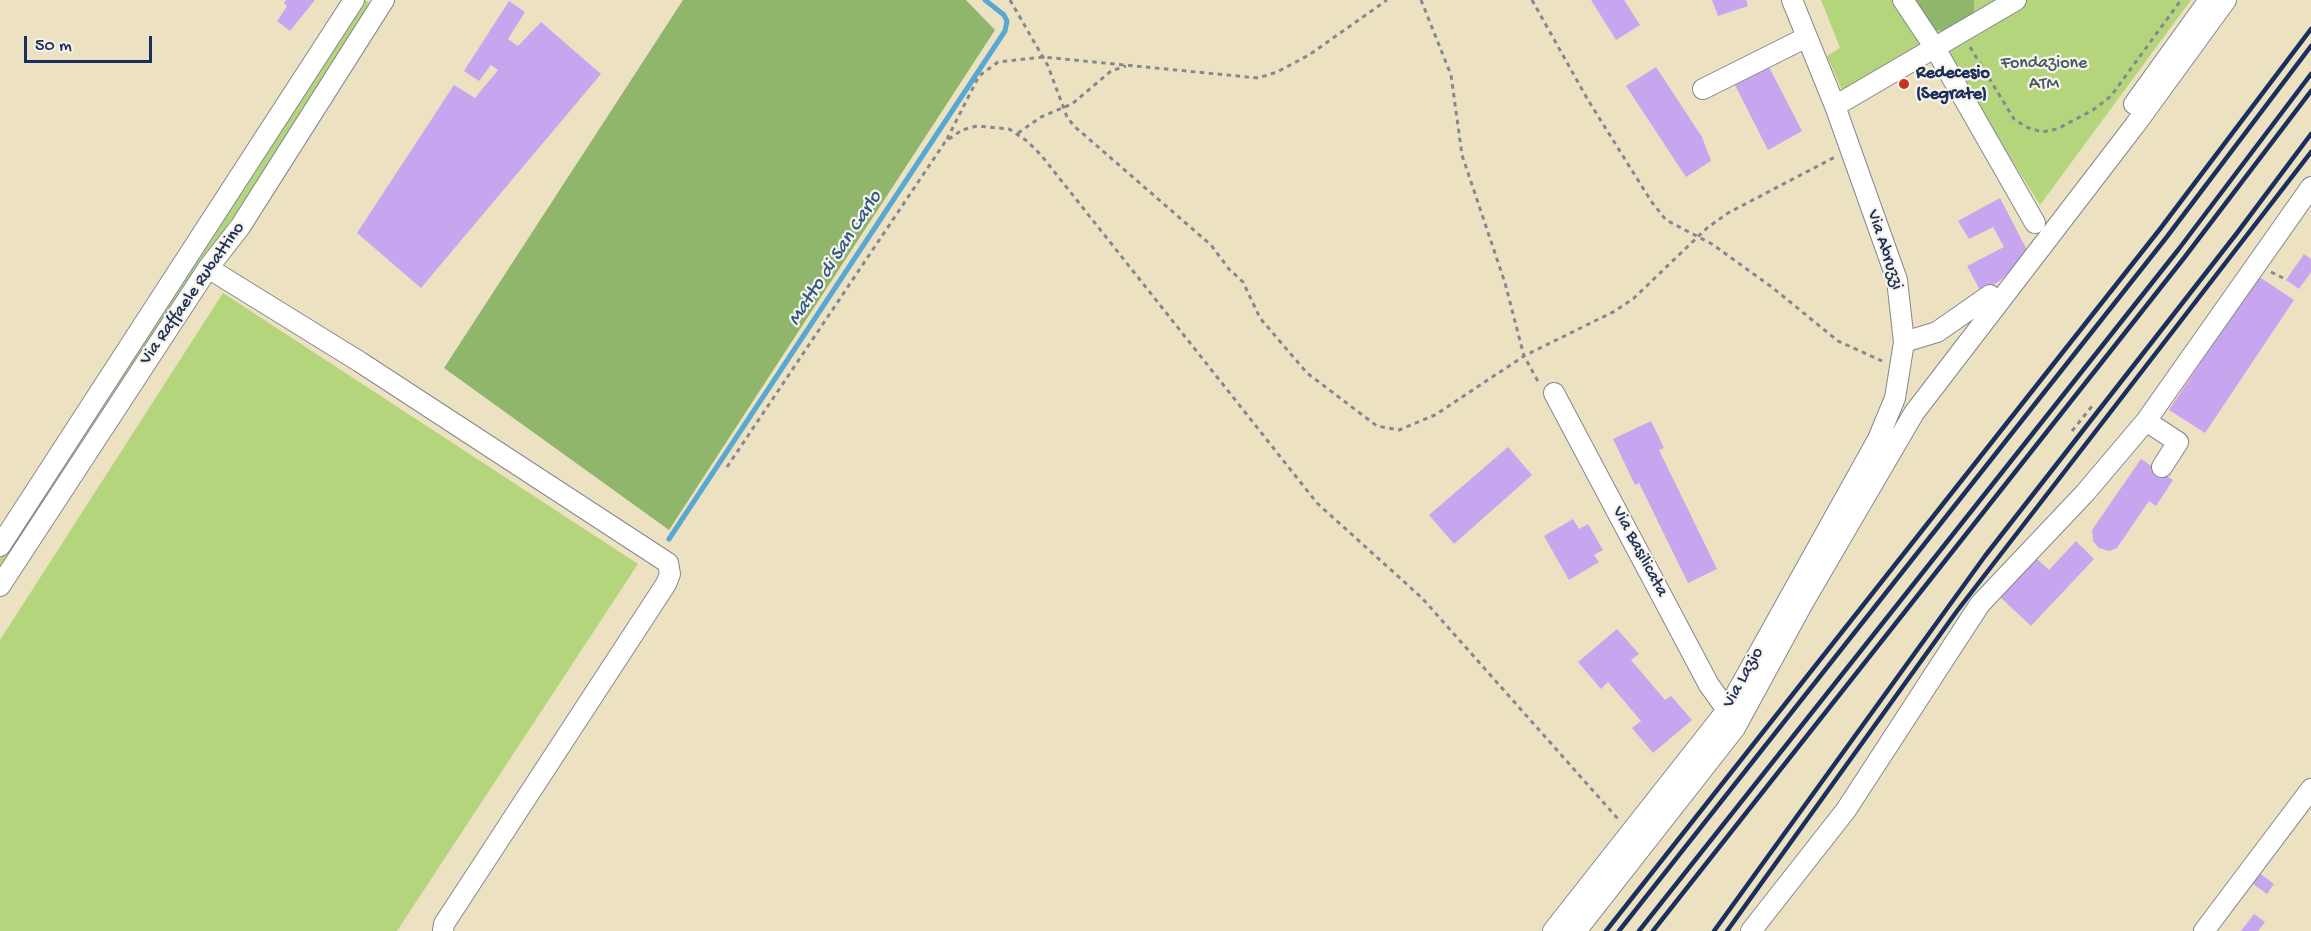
<!DOCTYPE html>
<style>
body{margin:0}
#map{position:relative;width:2311px;height:931px;overflow:hidden;background:#ece2c2;font-family:"Gochi Hand",sans-serif}
canvas{display:block}
.scale{position:absolute;left:24px;top:36px;width:128px;height:27px;box-sizing:border-box;border:3px solid #1b2f5e;border-top:0;padding-left:8px;font-size:18px;line-height:21px;white-space:nowrap;color:#1b2f5e;-webkit-text-stroke:4px #f7f3e8;paint-order:stroke}
</style>
<div id="map">
<canvas width="2311" height="931"></canvas>
<div class="scale">50 m</div>
</div>
<script>
const ctx = document.querySelector('canvas').getContext('2d');
ctx.lineJoin = 'round';
function fillPath(path, color) {
  ctx.fillStyle = color;
  ctx.fill(path, 'evenodd');
}
function toPath(rows) {
  const path = new Path2D();
  for (const r of rows) {
    path.moveTo(r[0], r[1]);
    for (let i = 2; i < r.length; i += 2) path.lineTo(r[i], r[i + 1]);
  }
  return path;
}
function strokePath(path, color, width, dash) {
  ctx.strokeStyle = color;
  ctx.lineWidth = width;
  ctx.lineCap = dash ? 'butt' : 'round';
  ctx.setLineDash(dash || []);
  ctx.stroke(path);
}
function drawText(font, color, halo, rows, align = 'center') {
  ctx.font = font + ' "Gochi Hand",sans-serif';
  ctx.lineWidth = 4.5;
  ctx.setLineDash([]);
  ctx.textBaseline = 'middle';
  ctx.strokeStyle = halo;
  ctx.fillStyle = color;
  for (const [text, x, y, turn = 0] of rows) {
    ctx.save();
    ctx.translate(x, y);
    ctx.rotate((+turn || 0) * Math.PI / 180);
    ctx.textAlign = isNaN(turn) ? turn : align;
    if (halo) ctx.strokeText(text, 0, 0);
    ctx.fillText(text, 0, 0);
    ctx.restore();
  }
}
fillPath(toPath([
 [365,0,372,5,0,572,0,557],
 [1821,0,1892,0,1922,48,1842,90,1827,56,1840,48],
 [1911,0,2191,0,2040,205],
 [223,293,638,564,397,931,0,931,0,640]
]), '#b5d57d');
fillPath(toPath([
 [683,0,966,0,995,30,669,530,444,368],
 [1916,0,1974,0,1974,12,1955,31,1933,30]
]), '#90b66c');
strokePath(toPath([
 [669,539,1005,31,1007,21,1004,15,985,0]
]), '#57a8d2', 5);
fillPath(toPath([
 [286,0,315,0,290,31,277,21,287,6,284,3],
 [1591,0,1624,0,1640,25,1616,40],
 [1712,0,1746,0,1748,6,1718,16],
 [509,1,525,12,508,39,518,46,541,22,601,74,421,288,357,233,454,85,475,98,498,70,491,65,479,81,464,71],
 [1768,65,1802,131,1768,150,1735,85],
 [1656,67,1702,137,1711,161,1686,177,1626,86],
 [2000,198,2028,252,2001,280,1981,292,1967,266,2004,247,1993,227,1969,239,1958,221],
 [2304,254,2311,259,2311,272,2299,289,2286,280],
 [2258,276,2294,300,2205,433,2169,410],
 [1651,421,1664,448,1659,450,1717,569,1688,583,1639,483,1635,485,1613,439],
 [1508,447,1532,475,1454,544,1429,515],
 [2141,459,2173,480,2156,506,2149,501,2117,548,2109,551,2099,548,2093,541,2092,530],
 [1573,519,1579,529,1588,524,1603,550,1594,555,1599,562,1569,580,1544,536],
 [2076,541,2094,559,2031,626,1998,595,2034,556,2049,570],
 [1617,629,1639,654,1631,660,1665,700,1671,696,1692,720,1653,753,1632,728,1641,721,1608,682,1601,689,1578,662],
 [2253,868,2274,884,2267,894,2245,878],
 [2254,914,2265,922,2258,931,2241,931]
]), '#c8a5ef');
const minor = toPath([
 [1903,0,1935,48,2035,223],
 [1703,89,1807,37],
 [2134,104,2209,0],
 [1835,106,2016,0],
 [208,268,360,362,668,563,670,574,666,584,444,924,443,931],
 [1904,342,1937,332,1990,295],
 [1554,393,1709,685,1727,710],
 [2146,421,2311,187],
 [0,546,354,0],
 [0,586,208,268,240,227,384,0],
 [1553,931,1727,710,1878,439,1895,398,1904,342,1897,280,1835,106,1792,0],
 [1576,931,1735,728,1803,603,1914,413,2135,125,2226,0],
 [1751,931,1846,810,1980,604,2085,493,2146,421,2178,442,2162,467],
 [2204,931,2311,789]
]);
strokePath(minor, '#848890', 22);
strokePath(toPath([
 [1010,0,1048,66,1067,117,1074,126,1211,245,1229,269,1243,282,1260,318,1307,373,1377,426,1399,430,1435,415,1524,356,1615,311,1634,298,1707,228,1728,213,1835,157],
 [1421,0,1451,75,1462,155,1505,283,1524,356,1540,385],
 [1532,0,1588,100,1651,201,1666,220,1712,244,1773,288,1838,341,1882,361],
 [1970,47,2014,119,2026,127,2042,132,2057,129,2093,110,2111,96,2181,0],
 [1018,133,1041,117,1072,104,1111,71,1126,66],
 [947,139,979,76,998,62,1043,57,1258,78,1277,72,1309,55,1387,0],
 [2271,272,2283,278],
 [2072,431,2093,405],
 [727,467,945,142,962,130,977,126,1009,129,1027,141,1041,155,1317,503,1422,598,1619,820]
]), '#848890', 3, [4.5, 4.5]);
strokePath(minor, '#fff', 20);
strokePath(toPath([
 [1606,931,2160,229,2311,29],
 [1619,931,2166,238,2311,46],
 [1639,931,2178,250,2311,74],
 [1653,931,2184,258,2311,91],
 [1714,931,1985,556,2237,233,2311,134],
 [1727,931,1957,611,2311,152]
]), '#1b2f5e', 4.5);
for (const [x, y, r, color] of [
 [1904,84,6,"#c8321e"]
]) {
  const dot = new Path2D();
  dot.arc(x, y, r, 0, 2 * Math.PI);
  ctx.fillStyle = color;
  ctx.fill(dot);
  strokePath(dot, '#f7f3e8', 2);
}
drawText('18px', '#425866', '#f7f3e8', [
 ["Fondazione",2044,64],
 ["ATM",2044,85]
]);
drawText('bold 18px', '#1b2f5e', '#f7f3e8', [
 ["Redecesio",1916,74],
 ["(Segrate)",1916,95]
], 'left');
drawText('18px', '#1b2f5e', '#f7f3e8', [
 ["Via Abruzzi",1884,250,72],
 ["Via Raffaele Rubattino",193,294,-55],
 ["Via Basilicata",1639,552,62],
 ["Via Lazio",1744,678,-61]
]);
drawText('italic 20px', '#305987', '#f7f3e8', [
 ["Matto di San Carlo",836,259,-57]
]);
</script>
